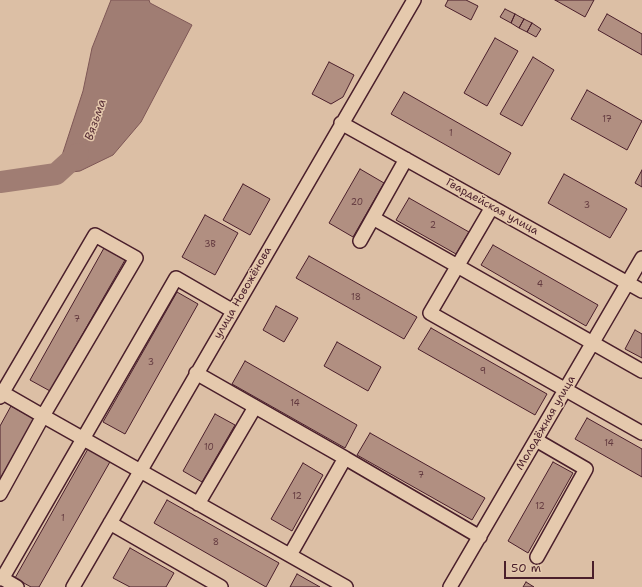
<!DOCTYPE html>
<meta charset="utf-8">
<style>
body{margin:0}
#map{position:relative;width:642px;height:587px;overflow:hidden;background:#dcbfa5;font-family:"Shantell Sans",sans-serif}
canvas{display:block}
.scale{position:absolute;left:504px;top:561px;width:90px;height:18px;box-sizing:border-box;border:2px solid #4a1f2b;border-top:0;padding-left:5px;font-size:12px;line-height:14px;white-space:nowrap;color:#4a1f2b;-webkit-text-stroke:3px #e5c9ad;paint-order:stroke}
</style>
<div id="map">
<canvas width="642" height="587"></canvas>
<div class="scale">50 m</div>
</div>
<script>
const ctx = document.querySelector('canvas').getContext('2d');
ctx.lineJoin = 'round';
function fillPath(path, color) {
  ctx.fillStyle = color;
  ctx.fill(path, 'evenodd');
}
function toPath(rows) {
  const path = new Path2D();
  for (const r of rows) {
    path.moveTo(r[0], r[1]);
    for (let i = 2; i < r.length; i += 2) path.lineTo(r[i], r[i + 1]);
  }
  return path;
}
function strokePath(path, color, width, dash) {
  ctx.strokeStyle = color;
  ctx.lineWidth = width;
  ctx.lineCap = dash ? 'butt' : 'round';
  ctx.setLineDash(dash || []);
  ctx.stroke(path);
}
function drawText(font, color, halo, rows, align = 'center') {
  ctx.font = font + ' "Shantell Sans",sans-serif';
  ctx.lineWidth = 3;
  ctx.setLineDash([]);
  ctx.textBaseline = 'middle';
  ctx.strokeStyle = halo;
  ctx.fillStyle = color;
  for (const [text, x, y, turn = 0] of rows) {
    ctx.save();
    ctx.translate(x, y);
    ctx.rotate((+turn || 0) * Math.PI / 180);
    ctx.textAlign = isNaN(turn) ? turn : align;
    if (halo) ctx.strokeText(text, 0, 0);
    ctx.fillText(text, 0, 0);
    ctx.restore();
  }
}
const water = toPath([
 [111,0,149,0,150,3,192,25,141,122,113,155,80,171,56,174,83,91,92,48,111,0]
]);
fillPath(water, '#a07d73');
strokePath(water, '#7e5756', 1);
strokePath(toPath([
 [0,182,56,174,78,154]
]), '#a07d73', 22);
const building = toPath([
 [448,0,466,0,478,6,471,20,445,6,448,0],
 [555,0,594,0,585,17,555,0],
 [505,9,515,14,511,23,500,17,505,9],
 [515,14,524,19,519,28,511,23,515,14],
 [607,14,642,34,642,55,598,30,607,14],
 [524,19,532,23,527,32,519,28,524,19],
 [532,23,541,29,536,37,527,32,532,23],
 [495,38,518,51,487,106,464,93,495,38],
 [533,57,554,70,522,126,500,114,533,57],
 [329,62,354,75,343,97,331,104,312,94,329,62],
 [587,90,642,121,627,150,571,119,587,90],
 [404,92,511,153,499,175,391,114,404,92],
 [360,169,384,183,353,237,329,223,360,169],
 [642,170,642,187,635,183,642,170],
 [564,174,627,209,610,238,548,203,564,174],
 [243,184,270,199,250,235,223,220,243,184],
 [409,198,469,232,456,254,396,220,409,198],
 [205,215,238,233,215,275,182,257,205,215],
 [493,245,598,305,586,326,481,265,493,245],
 [104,248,125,260,50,391,30,380,104,248],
 [309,256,417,317,404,339,296,278,309,256],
 [177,292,198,304,125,434,103,422,177,292],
 [276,306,298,318,284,342,263,330,276,306],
 [431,328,547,394,535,415,418,349,431,328],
 [635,330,642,334,642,358,625,349,635,330],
 [337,342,381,367,368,391,324,366,337,342],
 [245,361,357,425,345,448,232,384,245,361],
 [11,406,34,419,0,479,0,426,11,406],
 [215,414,235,425,202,482,183,471,215,414],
 [587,418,642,449,642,477,575,439,587,418],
 [370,433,485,498,472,520,357,455,370,433],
 [89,447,111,460,39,587,31,587,15,578,89,447],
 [553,462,573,473,528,553,508,541,553,462],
 [303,463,323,475,292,531,271,519,303,463],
 [167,500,279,563,266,587,154,523,167,500],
 [130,548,174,573,166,587,130,587,113,578,130,548],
 [297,574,320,587,290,587,297,574],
 [526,582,534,587,523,587,526,582]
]);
fillPath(building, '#b18f81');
strokePath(building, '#4a1f2b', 1);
const minor = toPath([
 [341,123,642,291],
 [492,207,430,313,642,433],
 [373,218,642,371],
 [360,241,406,159],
 [196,373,345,458,290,555],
 [0,397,95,235,136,258,43,416,346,587],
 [536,440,586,469,537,557],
 [345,458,480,537],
 [0,494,43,416,3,393],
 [198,504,255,407],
 [110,523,221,587],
 [0,577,17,587],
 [2,579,176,278,233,311],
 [73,587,414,0],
 [450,587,642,258]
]);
strokePath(minor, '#4a1f2b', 16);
strokePath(minor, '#e5c9ad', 13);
drawText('9px', '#643b40', null, [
 ["17",607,120],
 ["1",451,134],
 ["20",357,203],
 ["3",587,206],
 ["2",433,226],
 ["3В",210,245],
 ["4",540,285],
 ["18",356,298],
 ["7",77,320],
 ["3",151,363],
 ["9",483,372],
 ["14",295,404],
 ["14",609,444],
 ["10",209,448],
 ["7",421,476],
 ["12",297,497],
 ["12",540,507],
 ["1",63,519],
 ["8",216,543]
]);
drawText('11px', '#4a1f2b', '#e5c9ad', [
 ["Гвардейская улица",492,207,29],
 ["улица Новожёнова",243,293,-60],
 ["Молодёжная улица",546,423,-60]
]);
drawText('italic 12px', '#5b3239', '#e5c9ad', [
 ["Вязьма",96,120,-71]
]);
</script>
